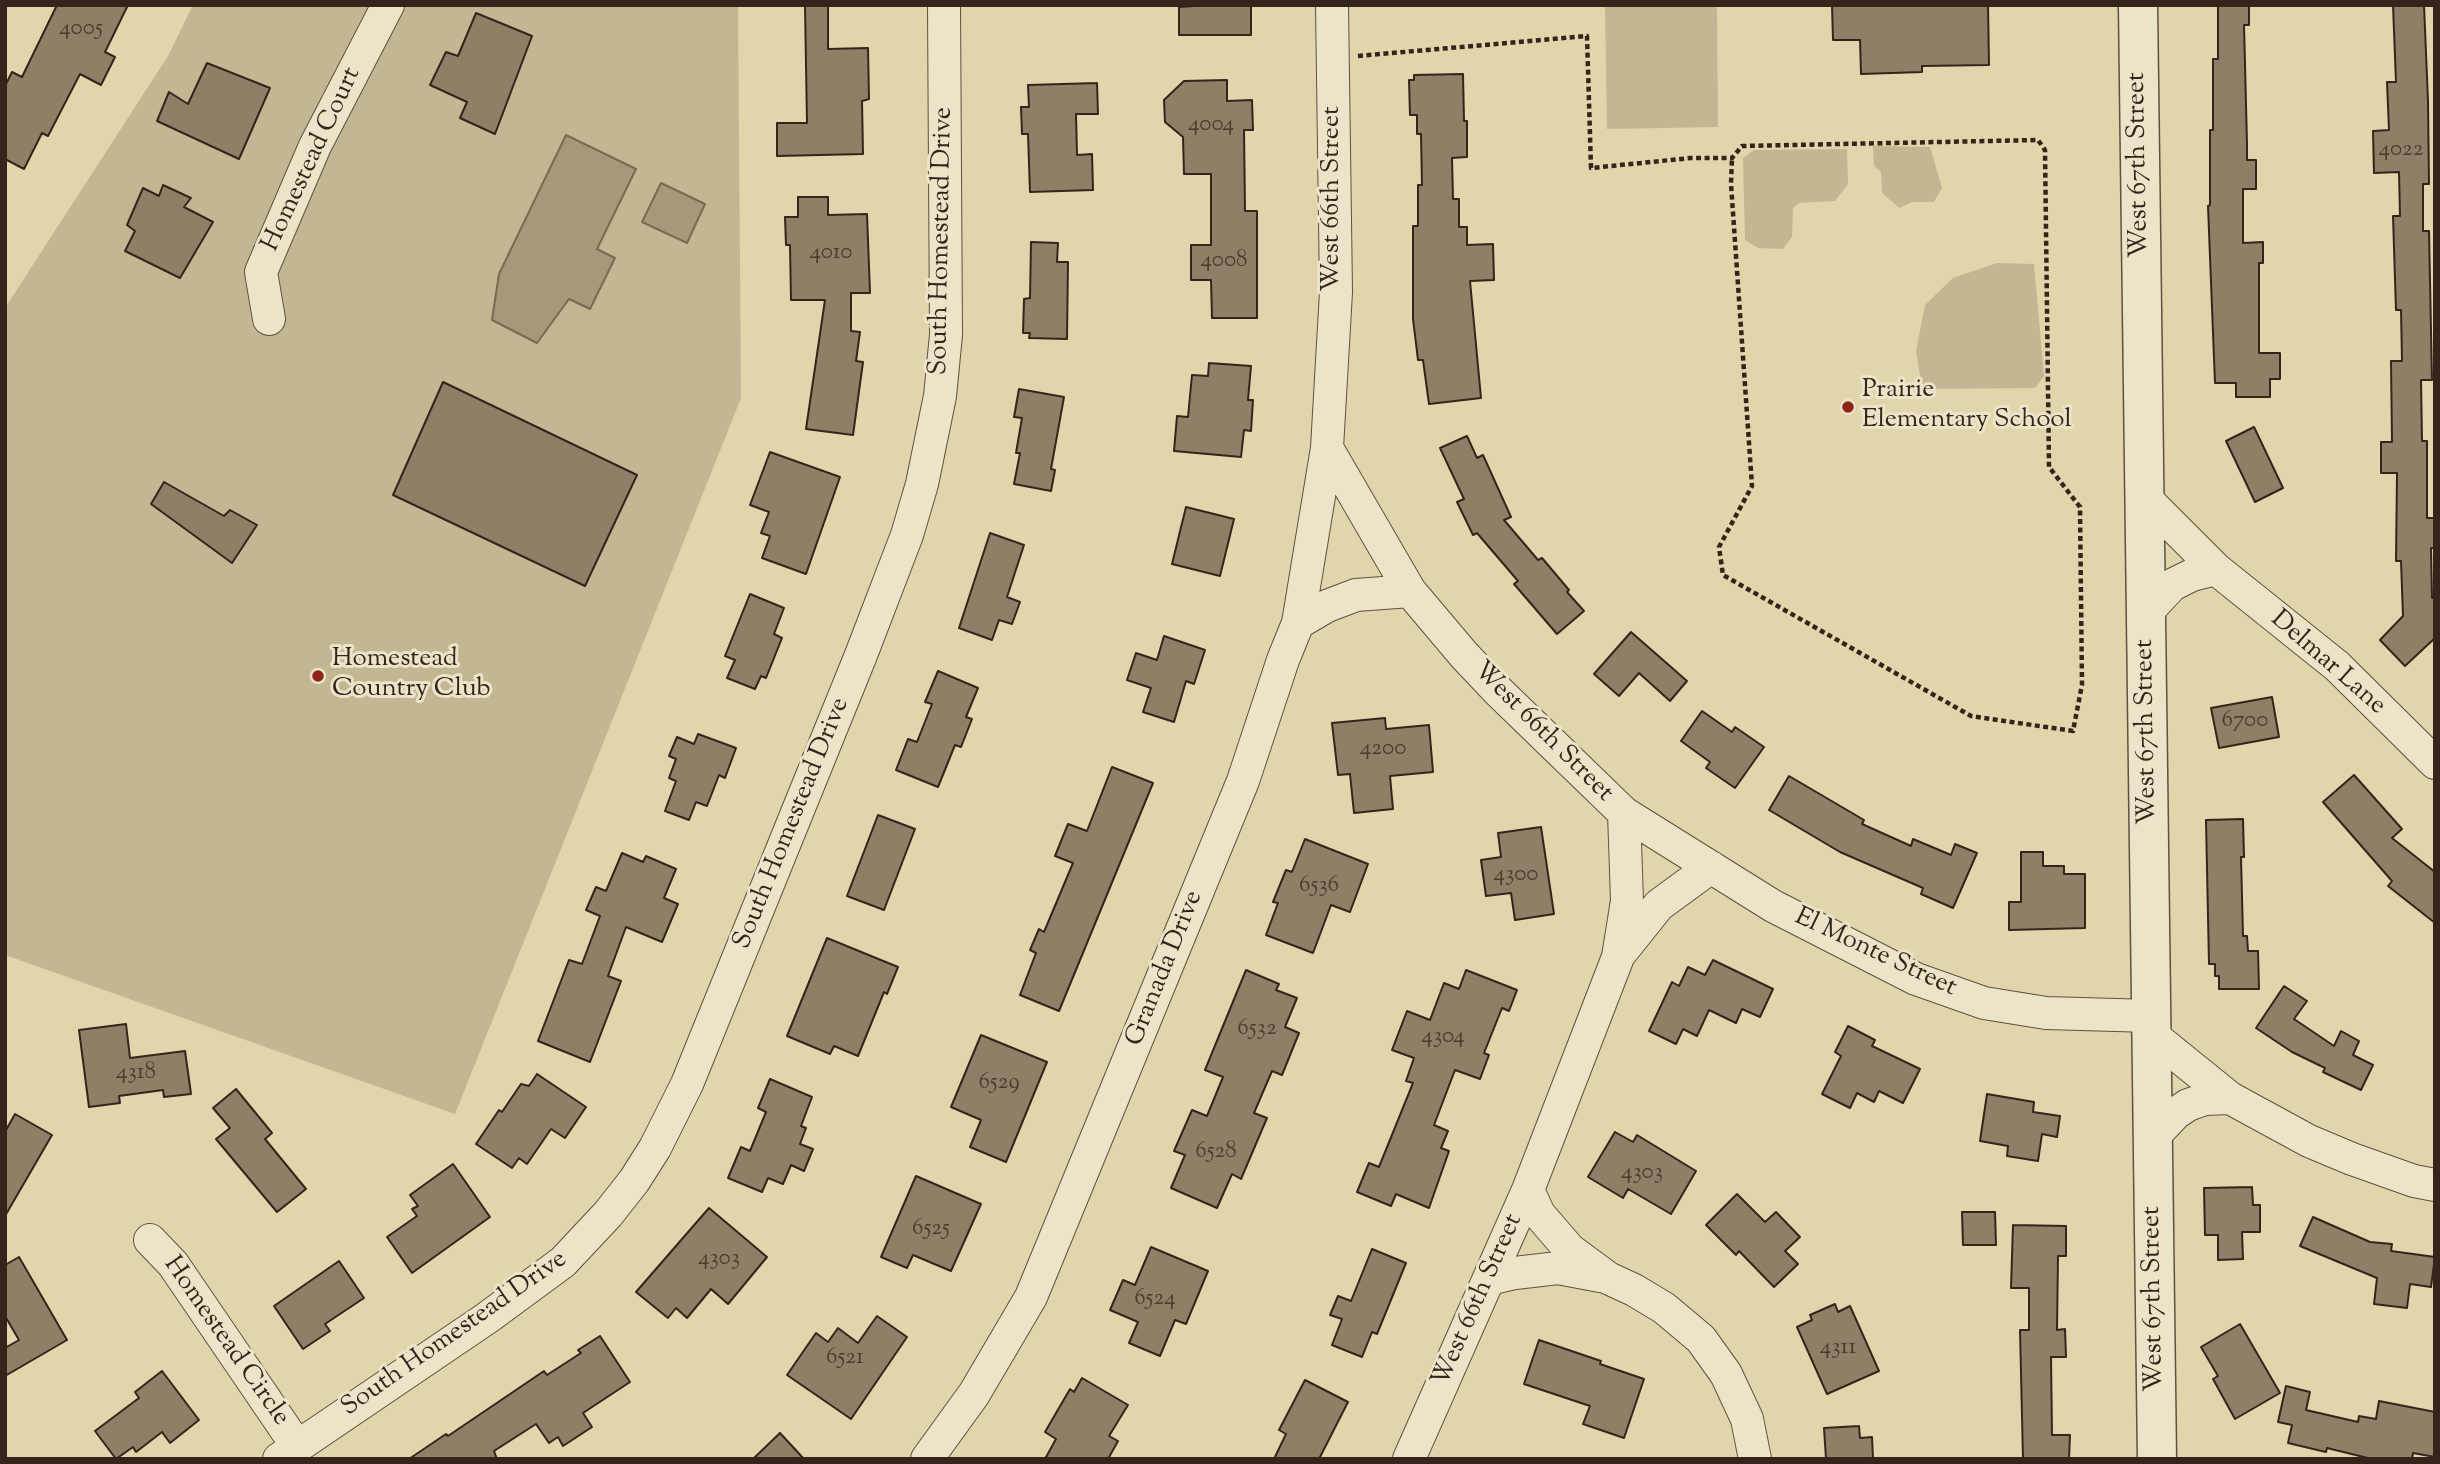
<!DOCTYPE html>
<style>
body{margin:0}
#map{position:relative;width:2440px;height:1464px;overflow:hidden;background:#e0d5ab;font-family:"Sorts Mill Goudy",serif}
canvas{display:block}
.frame{position:absolute;inset:0;border:7px solid #36241c;pointer-events:none}
</style>
<div id="map">
<canvas width="2440" height="1464"></canvas>
<div class="frame"></div>
</div>
<script>
const ctx = document.querySelector('canvas').getContext('2d');
ctx.lineJoin = 'round';
function fillPath(path, color) {
  ctx.fillStyle = color;
  ctx.fill(path, 'evenodd');
}
function toPath(rows) {
  const path = new Path2D();
  for (const r of rows) {
    path.moveTo(r[0], r[1]);
    for (let i = 2; i < r.length; i += 2) path.lineTo(r[i], r[i + 1]);
  }
  return path;
}
function strokePath(path, color, width, dash) {
  ctx.strokeStyle = color;
  ctx.lineWidth = width;
  ctx.lineCap = dash ? 'butt' : 'round';
  ctx.setLineDash(dash || []);
  ctx.stroke(path);
}
function drawText(font, color, halo, rows, align = 'center') {
  ctx.font = font + ' "Sorts Mill Goudy",serif';
  ctx.lineWidth = 6;
  ctx.setLineDash([]);
  ctx.textBaseline = 'middle';
  ctx.strokeStyle = halo;
  ctx.fillStyle = color;
  for (const [text, x, y, turn = 0] of rows) {
    ctx.save();
    ctx.translate(x, y);
    ctx.rotate((+turn || 0) * Math.PI / 180);
    ctx.textAlign = isNaN(turn) ? turn : align;
    if (halo) ctx.strokeText(text, 0, 0);
    ctx.fillText(text, 0, 0);
    ctx.restore();
  }
}
fillPath(toPath([
 [193,5,738,5,741,398,455,1114,5,955,5,308,168,56],
 [1605,5,1717,5,1718,127,1607,129],
 [1873,146,1930,147,1942,188,1934,202,1912,202,1899,208,1882,193,1881,172,1874,166],
 [1847,149,1848,184,1835,201,1799,203,1793,208,1792,237,1783,249,1758,248,1745,240,1743,158,1754,150],
 [1997,263,2034,264,2044,376,2035,388,1922,389,1916,351,1925,305,1953,278]
]), '#c3b793');
const water = toPath([
 [566,135,636,169,597,249,615,258,590,309,569,299,537,343,492,320,499,274,566,135],
 [661,183,705,204,687,243,642,222,661,183]
]);
fillPath(water, '#a6997a');
strokePath(water, '#796a54', 2);
const building = toPath([
 [57,5,128,5,105,52,115,57,101,85,80,74,48,136,42,133,24,169,5,159,5,86,12,72,22,77,57,5],
 [805,5,828,5,828,49,868,48,869,99,862,101,863,154,777,156,777,123,807,123,805,5],
 [1210,5,1251,5,1251,35,1179,35,1179,7,1210,5],
 [1832,5,1988,5,1989,65,1922,66,1922,72,1861,74,1860,40,1833,40,1832,5],
 [2218,5,2249,5,2249,25,2244,25,2247,144,2247,160,2256,160,2256,189,2243,189,2243,243,2263,242,2263,263,2259,263,2259,353,2280,353,2280,379,2270,379,2270,397,2236,397,2236,383,2215,383,2208,206,2210,205,2210,130,2213,130,2213,59,2218,59,2218,5],
 [2393,5,2424,5,2428,101,2429,184,2423,184,2423,231,2429,231,2432,380,2421,380,2422,441,2427,441,2427,518,2435,518,2435,548,2431,548,2432,598,2435,598,2435,638,2405,666,2380,640,2403,616,2401,561,2396,561,2397,473,2381,473,2381,442,2392,442,2391,361,2402,361,2401,310,2396,310,2393,216,2400,216,2399,172,2374,173,2373,131,2389,130,2387,82,2396,82,2393,5],
 [476,13,532,36,495,134,460,118,467,102,430,85,446,52,458,56,476,13],
 [207,63,270,88,239,159,157,121,169,92,188,104,207,63],
 [1463,74,1464,121,1467,121,1467,157,1452,158,1453,199,1459,199,1459,227,1467,227,1467,245,1493,244,1494,280,1470,281,1481,398,1429,404,1423,360,1418,360,1413,319,1413,226,1418,226,1418,185,1422,185,1421,134,1417,134,1417,115,1410,115,1409,80,1414,80,1414,75,1463,74],
 [1227,80,1227,101,1252,100,1253,130,1244,130,1245,211,1257,211,1257,318,1212,318,1211,280,1191,280,1191,245,1211,245,1211,174,1184,174,1183,137,1165,122,1164,100,1184,81,1227,80],
 [1097,83,1098,114,1076,114,1077,155,1092,154,1093,190,1030,192,1028,134,1022,134,1021,107,1029,107,1028,85,1097,83],
 [163,185,191,198,184,207,213,222,180,278,125,251,135,231,127,225,143,188,159,196,163,185],
 [798,197,828,197,828,215,867,214,870,293,851,293,851,331,860,332,856,361,863,362,853,435,806,429,825,300,791,300,790,245,786,245,785,217,798,217,798,197],
 [1031,242,1058,243,1057,262,1068,262,1067,339,1029,338,1030,333,1023,333,1024,299,1030,298,1031,242],
 [1209,363,1251,366,1248,400,1253,400,1251,431,1244,430,1241,457,1174,451,1177,416,1188,417,1192,375,1208,376,1209,363],
 [443,382,637,475,585,586,393,495,443,382],
 [1019,389,1064,397,1051,469,1055,470,1051,491,1014,484,1020,453,1016,453,1022,418,1014,417,1019,389],
 [2254,427,2283,488,2255,502,2226,441,2254,427],
 [1467,436,1477,458,1483,455,1511,517,1504,520,1538,560,1542,558,1569,590,1567,592,1584,611,1557,634,1514,584,1518,581,1477,533,1473,535,1457,502,1464,499,1440,448,1467,436],
 [770,452,840,477,806,574,762,558,770,536,761,533,769,512,750,505,770,452],
 [164,482,224,516,230,510,257,525,232,563,151,504,164,482],
 [1186,507,1234,519,1220,576,1172,564,1186,507],
 [990,533,1024,545,1007,597,1020,602,1012,624,999,620,992,640,959,628,990,533],
 [750,594,784,608,774,634,782,638,766,678,761,676,755,689,727,678,735,660,725,656,750,594],
 [1631,632,1687,681,1670,701,1639,673,1619,696,1594,674,1631,632],
 [1164,636,1205,650,1194,684,1186,681,1174,722,1143,712,1151,688,1127,680,1136,653,1157,660,1164,636],
 [938,671,978,688,966,717,972,719,961,747,955,745,938,787,896,770,908,739,917,742,932,704,925,702,938,671],
 [2272,697,2279,737,2219,748,2211,708,2272,697],
 [1702,711,1732,732,1735,727,1764,747,1735,788,1706,768,1710,762,1681,741,1702,711],
 [1385,718,1386,729,1429,725,1433,772,1390,776,1393,809,1354,813,1350,774,1338,775,1332,723,1385,718],
 [698,734,736,748,725,778,719,775,707,806,696,802,689,820,665,811,676,781,669,778,676,759,669,756,677,737,694,744,698,734],
 [1112,767,1153,783,1059,1011,1020,995,1036,953,1030,950,1039,929,1044,932,1073,863,1055,856,1068,824,1087,831,1112,767],
 [2354,775,2402,829,2392,838,2435,872,2435,923,2388,886,2392,881,2323,802,2354,775],
 [1789,776,1864,820,1862,824,1911,846,1913,839,1951,855,1955,844,1977,853,1953,908,1921,894,1923,888,1840,852,1769,810,1789,776],
 [878,815,915,829,884,910,847,896,878,815],
 [2243,819,2244,857,2241,857,2243,936,2247,936,2248,951,2258,951,2259,989,2219,989,2219,976,2215,976,2215,964,2209,964,2206,820,2243,819],
 [1541,827,1554,914,1515,920,1511,893,1486,896,1481,860,1501,857,1498,833,1541,827],
 [1305,839,1368,864,1350,912,1331,905,1313,953,1266,935,1278,903,1273,902,1286,870,1292,872,1305,839],
 [2021,852,2043,852,2043,866,2064,866,2064,874,2085,874,2085,928,2009,930,2009,902,2021,902,2021,852],
 [622,853,643,862,646,856,676,869,664,898,678,904,662,942,626,927,608,976,621,981,590,1062,538,1041,569,960,582,964,600,916,586,910,596,887,606,891,622,853],
 [827,938,898,967,887,994,884,992,858,1056,834,1046,830,1054,787,1036,827,938],
 [1713,960,1773,989,1760,1017,1742,1009,1736,1023,1709,1010,1697,1036,1683,1029,1676,1044,1649,1031,1672,982,1679,986,1688,967,1705,975,1713,960],
 [1246,970,1279,984,1276,990,1297,998,1285,1027,1299,1033,1282,1075,1272,1071,1254,1113,1267,1118,1241,1179,1232,1174,1217,1208,1171,1188,1185,1155,1174,1151,1192,1110,1207,1116,1223,1077,1205,1070,1246,970],
 [1466,970,1517,990,1509,1011,1502,1008,1484,1053,1489,1055,1480,1079,1455,1070,1434,1125,1448,1131,1441,1148,1449,1151,1429,1208,1396,1194,1391,1206,1357,1192,1369,1163,1379,1167,1413,1083,1406,1081,1414,1058,1392,1050,1407,1011,1430,1020,1444,983,1459,989,1466,970],
 [2284,986,2307,1001,2294,1019,2334,1046,2341,1031,2359,1041,2353,1055,2373,1065,2361,1090,2323,1072,2325,1068,2292,1052,2256,1028,2284,986],
 [126,1024,130,1058,185,1051,191,1094,164,1097,163,1090,119,1096,120,1103,89,1107,79,1030,126,1024],
 [1848,1026,1875,1040,1872,1046,1920,1069,1903,1103,1879,1091,1874,1102,1857,1093,1850,1108,1822,1094,1841,1056,1835,1052,1848,1026],
 [981,1035,1047,1062,1006,1162,970,1147,981,1120,951,1107,981,1035],
 [537,1074,586,1107,565,1138,551,1129,527,1164,519,1158,512,1168,476,1144,499,1110,502,1112,521,1084,529,1086,537,1074],
 [770,1079,812,1097,801,1126,806,1128,800,1144,813,1149,804,1171,791,1165,783,1184,768,1178,762,1192,728,1178,741,1147,750,1151,766,1112,758,1108,770,1079],
 [236,1089,272,1133,265,1139,306,1189,277,1212,216,1139,230,1128,213,1108,236,1089],
 [1987,1094,2034,1102,2033,1112,2060,1116,2057,1137,2042,1134,2038,1161,2007,1156,2008,1146,1980,1141,1987,1094],
 [15,1114,52,1135,5,1216,5,1132,15,1114],
 [1615,1132,1633,1142,1637,1135,1696,1171,1671,1214,1628,1189,1623,1198,1588,1177,1615,1132],
 [453,1164,490,1217,412,1273,387,1237,417,1216,412,1209,418,1206,410,1195,453,1164],
 [916,1176,981,1204,951,1271,913,1255,907,1268,881,1257,916,1176],
 [2252,1187,2253,1205,2260,1205,2260,1232,2242,1232,2243,1259,2218,1260,2218,1235,2205,1235,2204,1188,2252,1187],
 [1737,1194,1765,1222,1776,1212,1800,1237,1785,1251,1798,1264,1774,1287,1739,1251,1736,1255,1706,1225,1737,1194],
 [709,1208,767,1257,728,1304,711,1289,687,1318,676,1308,668,1318,636,1292,709,1208],
 [1962,1212,1995,1212,1996,1245,1963,1245,1962,1212],
 [2313,1217,2370,1242,2392,1244,2391,1251,2435,1257,2431,1287,2410,1284,2407,1308,2374,1304,2377,1278,2300,1246,2313,1217],
 [2013,1225,2066,1226,2066,1256,2058,1256,2057,1330,2065,1329,2066,1357,2051,1357,2052,1435,2070,1435,2069,1459,2023,1459,2020,1330,2029,1330,2029,1288,2011,1288,2013,1225],
 [1151,1247,1208,1271,1186,1324,1175,1320,1160,1356,1129,1343,1138,1322,1110,1310,1123,1280,1135,1285,1151,1247],
 [1372,1249,1406,1263,1377,1334,1372,1332,1362,1357,1332,1345,1342,1319,1330,1315,1338,1296,1351,1301,1372,1249],
 [19,1257,67,1340,5,1376,5,1348,19,1340,5,1316,5,1265,19,1257],
 [339,1261,364,1298,325,1324,330,1331,303,1349,274,1306,339,1261],
 [1835,1304,1838,1312,1850,1306,1879,1371,1827,1394,1797,1327,1812,1320,1810,1315,1835,1304],
 [877,1316,907,1337,851,1419,787,1375,816,1333,828,1342,838,1328,858,1343,877,1316],
 [2240,1324,2280,1393,2235,1419,2213,1379,2218,1376,2201,1347,2240,1324],
 [600,1336,630,1382,583,1413,592,1427,563,1446,558,1437,549,1443,536,1424,494,1451,497,1459,409,1459,446,1434,448,1436,544,1371,547,1375,581,1353,578,1350,600,1336],
 [1539,1340,1601,1361,1600,1364,1644,1379,1624,1438,1583,1424,1590,1406,1524,1384,1539,1340],
 [162,1371,199,1420,170,1443,162,1432,136,1452,133,1447,116,1459,95,1431,139,1398,135,1392,162,1371],
 [1082,1378,1128,1405,1109,1436,1118,1441,1108,1459,1045,1459,1056,1439,1045,1432,1070,1389,1074,1392,1082,1378],
 [1305,1380,1348,1402,1319,1459,1274,1459,1286,1434,1279,1430,1305,1380],
 [2286,1386,2310,1392,2306,1410,2358,1422,2359,1416,2376,1419,2379,1401,2435,1412,2435,1457,2413,1453,2412,1459,2372,1459,2327,1448,2326,1452,2288,1443,2292,1425,2278,1422,2286,1386],
 [1859,1426,1860,1438,1872,1437,1873,1459,1826,1459,1824,1428,1859,1426],
 [780,1433,804,1459,753,1459,780,1433]
]);
fillPath(building, '#8e8066');
strokePath(building, '#36241c', 2);
const minor = toPath([
 [269,319,261,272,315,146,388,5],
 [1327,448,1410,591,1464,655,1498,691,1624,813,1773,906,1916,979,1984,1003,2046,1013,2151,1016],
 [2145,498,2216,569,2337,666,2435,763],
 [2146,613,2172,585,2192,575,2216,569],
 [1298,623,1327,606,1356,595,1410,591],
 [1619,955,1659,905,1711,867],
 [2152,1035,2230,1098],
 [2153,1137,2176,1113,2188,1105,2205,1099,2230,1098,2309,1141,2352,1159,2414,1181,2435,1185],
 [1528,1190,1539,1214,1570,1250,1608,1278,1634,1290,1664,1308,1701,1339,1726,1374,1747,1419,1755,1459],
 [150,1240,173,1264,297,1446],
 [1489,1279,1515,1273,1558,1268,1600,1276],
 [279,1459,487,1318,563,1262,608,1214,634,1181,655,1148,687,1084,861,655,907,535,922,484,940,396,946,335,944,5],
 [927,1459,974,1394,1031,1297,1243,781,1283,660,1298,623,1327,448,1336,292,1332,5],
 [1409,1459,1528,1190,1618,957,1627,901,1624,813]
]);
const tertiary = toPath([
 [2138,5,2157,1459]
]);
strokePath(minor, '#605040', 34);
strokePath(tertiary, '#605040', 41);
strokePath(toPath([
 [1358,56,1587,36,1591,168,1691,158,1732,158,1742,146,2038,140,2045,150,2049,467,2080,507,2082,685,2073,731,1971,716,1723,575,1719,547,1752,486,1731,184,1732,158]
]), '#36241c', 4.5, [5, 3.5]);
strokePath(minor, '#ebe4c8', 32);
strokePath(tertiary, '#ebe4c8', 38);
for (const [x, y, r, color] of [
 [1848,407,7,"#8f2418"],
 [318,676,7,"#8f2418"]
]) {
  const dot = new Path2D();
  dot.arc(x, y, r, 0, 2 * Math.PI);
  ctx.fillStyle = color;
  ctx.fill(dot);
  strokePath(dot, '#ebe4c8', 2.5);
}
drawText('23px', '#4c3b2e', null, [
 ["4005",81,30],
 ["4004",1211,126],
 ["4022",2401,151],
 ["4010",831,254],
 ["4008",1224,262],
 ["6700",2245,722],
 ["4200",1383,750],
 ["4300",1516,876],
 ["6536",1319,887],
 ["6532",1257,1030],
 ["4304",1443,1038],
 ["4318",136,1074],
 ["6529",999,1084],
 ["6528",1216,1153],
 ["4303",1642,1174],
 ["6525",931,1230],
 ["4303",719,1260],
 ["6524",1155,1300],
 ["4311",1838,1349],
 ["6521",845,1359]
]);
drawText('26px', '#36241c', '#ebe4c8', [
 ["Homestead Court",313,160,-65],
 ["West 67th Street",2140,165,-91],
 ["West 66th Street",1334,199,-90],
 ["South Homestead Drive",943,241,-89],
 ["Delmar Lane",2327,664,41],
 ["West 67th Street",2148,732,-91],
 ["West 66th Street",1542,733,45],
 ["South Homestead Drive",793,824,-68],
 ["El Monte Street",1875,954,25],
 ["Granada Drive",1166,969,-68],
 ["West 67th Street",2155,1299,-91],
 ["West 66th Street",1479,1301,-66],
 ["South Homestead Drive",455,1335,-35],
 ["Homestead Circle",225,1342,55]
]);
drawText('26px', '#36241c', '#ebe4c8', [
 ["Prairie",1862,392],
 ["Elementary School",1862,422],
 ["Homestead",332,661],
 ["Country Club",332,691]
], 'left');
</script>
